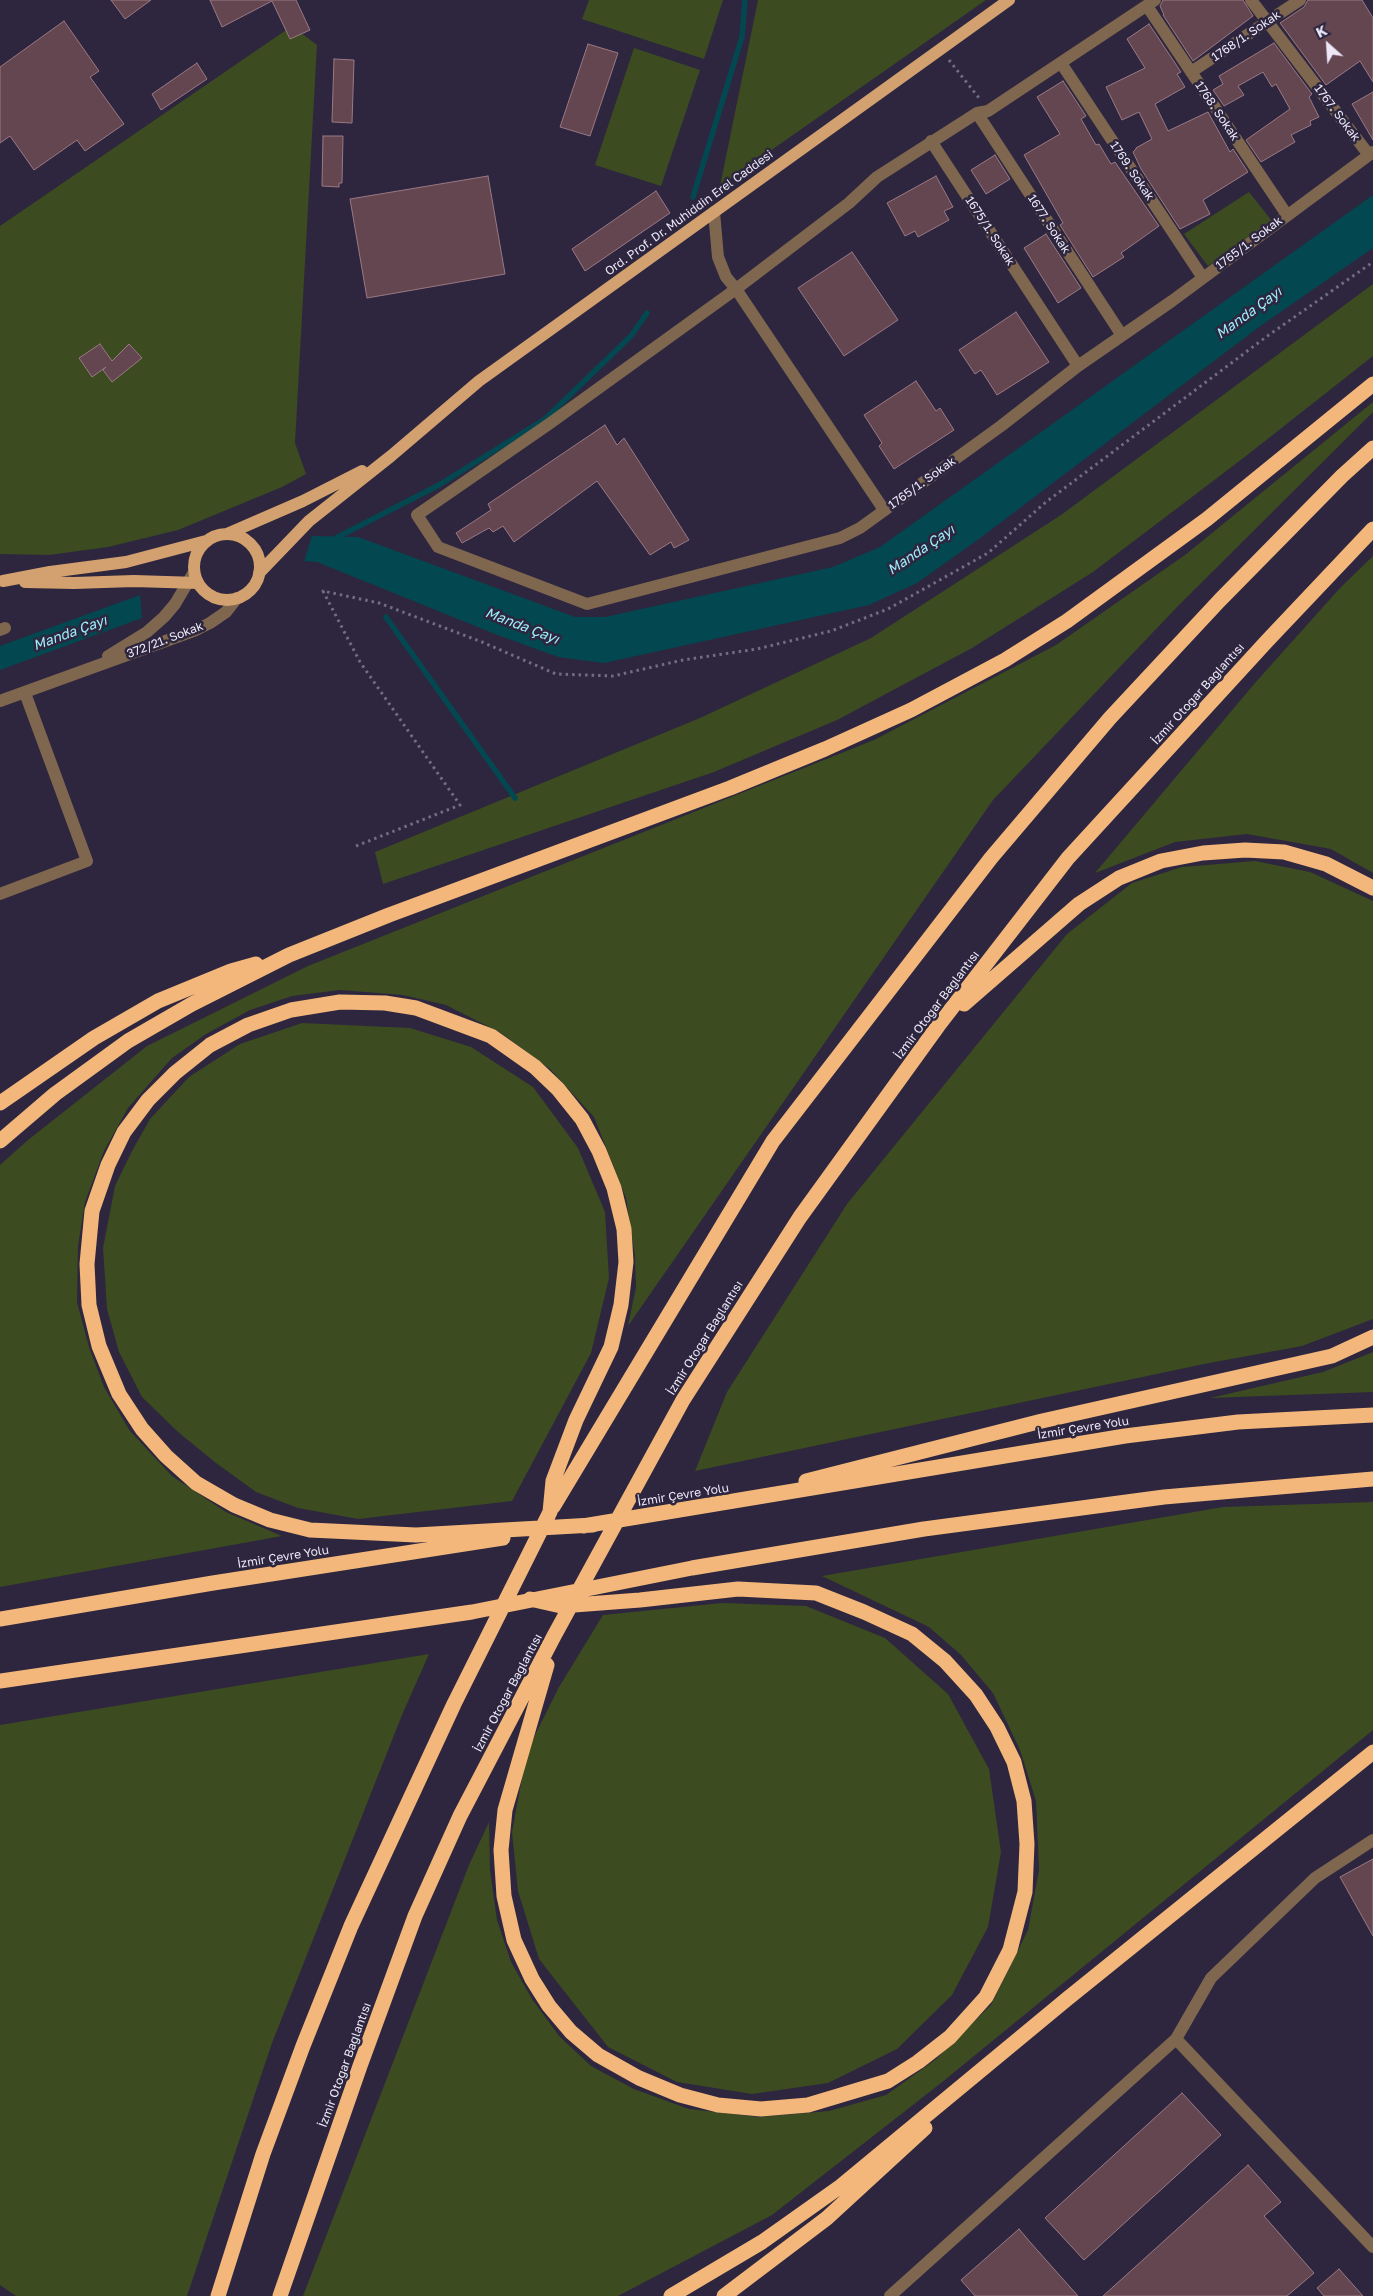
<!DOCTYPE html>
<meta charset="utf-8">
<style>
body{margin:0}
#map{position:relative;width:1373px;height:2296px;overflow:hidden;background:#2d263e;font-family:"Golos Text",sans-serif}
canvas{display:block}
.north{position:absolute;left:1303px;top:20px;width:50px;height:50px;-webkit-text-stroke:4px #2d263e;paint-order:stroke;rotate:334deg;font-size:14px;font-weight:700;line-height:20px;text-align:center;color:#ece8f8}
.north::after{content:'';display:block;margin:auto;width:18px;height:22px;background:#ece8f8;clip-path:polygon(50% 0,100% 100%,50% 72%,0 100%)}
</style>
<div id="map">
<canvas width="1373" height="2296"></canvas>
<div class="north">K</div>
</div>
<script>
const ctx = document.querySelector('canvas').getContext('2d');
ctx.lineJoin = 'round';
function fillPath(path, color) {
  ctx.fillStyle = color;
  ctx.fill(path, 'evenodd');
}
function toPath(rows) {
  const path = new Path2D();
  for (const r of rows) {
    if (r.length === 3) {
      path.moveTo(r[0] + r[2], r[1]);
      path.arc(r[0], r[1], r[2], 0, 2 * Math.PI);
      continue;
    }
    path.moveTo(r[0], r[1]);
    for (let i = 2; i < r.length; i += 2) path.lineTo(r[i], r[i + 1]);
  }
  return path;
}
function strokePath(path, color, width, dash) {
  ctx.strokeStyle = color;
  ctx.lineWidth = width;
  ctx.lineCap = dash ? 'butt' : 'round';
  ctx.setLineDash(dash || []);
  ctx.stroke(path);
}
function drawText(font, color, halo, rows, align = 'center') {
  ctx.font = font + ' "Golos Text",sans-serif';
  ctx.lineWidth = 5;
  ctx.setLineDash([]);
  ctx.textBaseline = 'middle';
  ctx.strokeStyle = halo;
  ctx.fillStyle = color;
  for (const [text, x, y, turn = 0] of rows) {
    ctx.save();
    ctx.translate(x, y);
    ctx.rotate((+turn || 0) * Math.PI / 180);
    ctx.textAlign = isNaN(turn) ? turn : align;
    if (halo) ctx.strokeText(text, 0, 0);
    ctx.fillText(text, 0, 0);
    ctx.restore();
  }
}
fillPath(toPath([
 [589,0,723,0,704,59,582,19],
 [758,0,986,0,720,186],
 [292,26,317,45,295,443,306,474,282,487,178,530,108,547,49,555,0,554,0,226],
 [634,48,700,70,661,186,595,165],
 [1249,192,1272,221,1208,266,1184,234],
 [1373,284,1373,356,1246,456,1093,572,972,648,837,720,714,772,383,884,375,852,700,718,871,638,1061,515],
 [1373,402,1373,412,1179,605,993,800,628,1326,636,1287,635,1256,626,1198,594,1117,550,1069,501,1033,446,1005,403,995,340,990,292,996,250,1010,206,1034,172,1058,128,1108,104,1151,85,1202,78,1246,77,1302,89,1347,104,1387,130,1431,172,1476,226,1512,282,1536,0,1587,0,1165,28,1140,147,1046,308,966,874,740,1056,645,1185,555],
 [1373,556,1373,873,1331,849,1247,834,1175,842,1095,873,1255,683,1340,588],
 [1255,861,1310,872,1373,901,1373,1319,1302,1346,1209,1363,695,1471,727,1392,847,1204,1067,934,1132,883,1182,867],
 [302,1023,410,1028,471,1047,533,1087,578,1148,605,1212,609,1278,591,1353,512,1501,358,1519,298,1508,256,1492,216,1463,178,1432,142,1397,119,1352,107,1309,103,1248,115,1186,131,1153,150,1119,189,1077,240,1044],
 [1373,1352,1373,1392,1210,1398,1323,1372],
 [1373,1502,1373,1730,941,2083,772,2215,618,2296,303,2296,469,1865,489,1822,490,1870,497,1920,511,1962,532,1999,559,2036,591,2066,634,2089,689,2109,759,2117,829,2111,886,2095,935,2060,991,2005,1028,1930,1039,1870,1036,1801,1020,1750,993,1693,961,1655,929,1627,822,1576,1223,1507],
 [722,1603,806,1606,885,1638,948,1694,989,1769,1001,1852,988,1927,952,1995,897,2049,828,2083,752,2094,677,2082,608,2047,539,1959,518,1891,512,1832,527,1751,559,1687,603,1615],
 [429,1654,402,1715,272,2043,187,2296,16,2296,0,2285,0,1725]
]), '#3c4b20');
fillPath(toPath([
 [1373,195,1373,248,1259,327,979,539,917,583,869,605,604,663,558,657,495,634,317,562,304,561,312,536,358,537,575,617,605,617,833,567,880,547],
 [140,595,142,618,0,670,0,646]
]), '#034850');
strokePath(toPath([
 [693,197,742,37,745,0],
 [334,539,439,485,545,419,631,336,647,313],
 [386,617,515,798]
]), '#034850', 5.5);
const building = toPath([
 [111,0,151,0,125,19,111,0],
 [210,0,296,0,310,30,290,39,272,1,222,27,210,0],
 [1163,0,1243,0,1253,16,1193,61,1163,15,1164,15,1160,6,1163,0],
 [1308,0,1362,0,1373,18,1373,82,1360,61,1326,85,1280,23,1304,7,1308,0],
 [64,21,99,71,90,77,124,124,85,151,77,140,34,170,10,136,0,143,0,67,64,21],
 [1149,24,1181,72,1177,74,1185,87,1155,104,1168,131,1208,112,1230,152,1233,149,1248,172,1203,200,1210,214,1180,229,1141,169,1133,152,1136,149,1136,148,1152,139,1139,112,1122,120,1106,87,1145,68,1127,39,1149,24],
 [1274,43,1312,94,1309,97,1319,117,1310,121,1311,125,1291,135,1295,142,1261,162,1246,140,1290,109,1276,84,1272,87,1263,72,1238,86,1244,95,1224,106,1213,90,1223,84,1219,76,1274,43],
 [588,44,618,53,590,136,560,127,588,44],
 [334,59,354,60,352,123,332,122,334,59],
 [197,63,207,79,161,110,152,94,197,63],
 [1063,81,1086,116,1081,119,1096,145,1099,144,1111,164,1115,162,1159,226,1121,253,1124,257,1093,277,1060,225,1063,223,1024,155,1060,134,1037,97,1063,81],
 [1373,92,1373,140,1352,104,1373,92],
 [323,136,343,136,342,183,339,183,339,187,322,186,323,136],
 [995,155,1010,179,986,194,971,170,995,155],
 [488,176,505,274,367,298,350,199,488,176],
 [936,176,953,207,944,211,949,220,918,237,915,231,905,236,887,203,936,176],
 [656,191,670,213,585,271,572,249,656,191],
 [1046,234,1081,288,1058,303,1024,248,1046,234],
 [852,252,898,320,844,356,798,288,852,252],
 [1016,312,1049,362,997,395,981,370,975,374,959,350,1016,312],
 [100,344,112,361,129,344,142,358,112,382,103,370,106,367,92,377,79,358,100,344],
 [916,381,936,411,940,408,954,430,894,469,879,446,882,443,864,415,916,381],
 [605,425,617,445,624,438,689,540,674,548,671,542,650,555,597,481,514,542,503,526,493,532,489,528,462,543,456,533,491,510,488,504,605,425],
 [1373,1859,1373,1936,1340,1877,1373,1859],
 [1182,2093,1221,2135,1084,2260,1045,2218,1182,2093],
 [1248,2165,1281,2202,1264,2216,1314,2273,1287,2296,1103,2296,1248,2165],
 [1019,2229,1030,2242,1078,2296,975,2296,961,2280,1019,2229],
 [1339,2269,1363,2296,1324,2296,1317,2288,1339,2269]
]);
fillPath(building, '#644651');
strokePath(building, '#9a7984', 1);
strokePath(toPath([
 [949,60,979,98],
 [356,846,460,805,360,662,323,591,379,603,482,642,556,674,613,676,683,660,757,649,831,631,888,609,988,553,1046,502,1266,337,1373,262]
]), '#736d82', 3, [2.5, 4]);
strokePath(toPath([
 [1251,0,1369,155],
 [1147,6,1287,215],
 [1061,63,1203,278],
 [1191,72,1300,0],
 [977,113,1121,334],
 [931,141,1078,366],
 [714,212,718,257,726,277,736,289,549,424,417,515,438,547,587,604,840,538,860,528,1001,426,1078,366,1172,301,1373,152],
 [884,510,736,289,849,203,877,177,977,113,988,111,1155,0],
 [0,630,5,628],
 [108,656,147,632,164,617,175,604,194,572],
 [0,701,196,630,210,623,226,612,237,598],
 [0,894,87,861,25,693],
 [1176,2039,1373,2247],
 [890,2296,1176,2039,1211,1978,1315,1878,1373,1840]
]), '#7e664f', 12);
strokePath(toPath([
 [227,534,303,501,362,471],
 [227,567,33],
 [259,573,309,521,391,456,479,381,1009,0],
 [3,581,50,572,126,562,206,541],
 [25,582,74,583,134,581,198,583]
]), '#d2a16f', 12);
strokePath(toPath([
 [964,1004,1079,904,1119,878,1161,861,1203,853,1245,850,1284,852,1326,864,1373,888],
 [0,1103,94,1038,158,1001,231,971,256,964],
 [0,1141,55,1094,128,1041,192,1004,289,955,389,915,730,788,825,749,911,710,1005,660,1067,621,1207,519,1373,384],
 [806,1481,1042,1421,1332,1356,1373,1337],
 [553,1507,773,1141,991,858,1110,718,1220,600,1342,476,1373,448],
 [583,1526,1125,1436,1238,1422,1373,1415],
 [530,1599,561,1606,640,1600,738,1589,816,1593,864,1612,912,1634,945,1661,976,1695,997,1727,1014,1762,1024,1801,1027,1844,1025,1892,1010,1950,986,1997,950,2037,918,2062,888,2081,808,2105,761,2109,718,2105,680,2095,639,2078,598,2055,571,2032,549,2006,532,1979,514,1940,504,1896,501,1850,505,1810,547,1665],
 [0,1619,213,1583,503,1538],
 [0,1681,472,1612,692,1568,924,1529,1164,1497,1373,1479],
 [218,2296,263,2154,303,2046,351,1926,454,1704,550,1512,553,1481,576,1420,611,1347,621,1305,626,1262,624,1229,614,1188,599,1151,582,1119,558,1089,535,1067,491,1036,416,1008,385,1003,340,1002,291,1010,248,1025,210,1045,175,1073,148,1100,124,1132,108,1165,92,1211,87,1264,89,1305,99,1346,119,1394,142,1429,166,1456,196,1483,234,1505,270,1520,310,1530,416,1535,593,1525],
 [280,2296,360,2066,415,1916,460,1816,554,1636,683,1400,800,1217,938,1026,1068,858,1267,641,1373,529],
 [671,2296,762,2242,841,2186,1067,1999,1373,1752],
 [724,2296,827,2218,925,2128]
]), '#f3b77b', 15);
drawText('12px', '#ece8f8', '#2d263e', [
 ["1768/1. Sokak",1246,36,-34],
 ["1768. Sokak",1217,111,56],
 ["1767. Sokak",1337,113,53],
 ["1769. Sokak",1132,171,56],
 ["Ord. Prof. Dr. Muhiddin Erel Caddesi",689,213,-36],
 ["1677. Sokak",1049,224,57],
 ["1675/1. Sokak",990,231,57],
 ["1765/1. Sokak",1249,243,-37],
 ["1765/1. Sokak",922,483,-36],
 ["372/21. Sokak",165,640,-21],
 ["İzmir Otogar Bağlantısı",1198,694,-48],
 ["İzmir Otogar Bağlantısı",937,1005,-53],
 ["İzmir Otogar Bağlantısı",705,1338,-58],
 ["İzmir Çevre Yolu",1083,1428,-9],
 ["İzmir Çevre Yolu",683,1495,-9],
 ["İzmir Çevre Yolu",283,1557,-9],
 ["İzmir Otogar Bağlantısı",508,1693,-62],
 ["İzmir Otogar Bağlantısı",345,2065,-70]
]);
drawText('italic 14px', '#9eeefb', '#2d263e', [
 ["Manda Çayı",1249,313,-36],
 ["Manda Çayı",921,550,-34],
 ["Manda Çayı",522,626,21],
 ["Manda Çayı",70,633,-20]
]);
</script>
